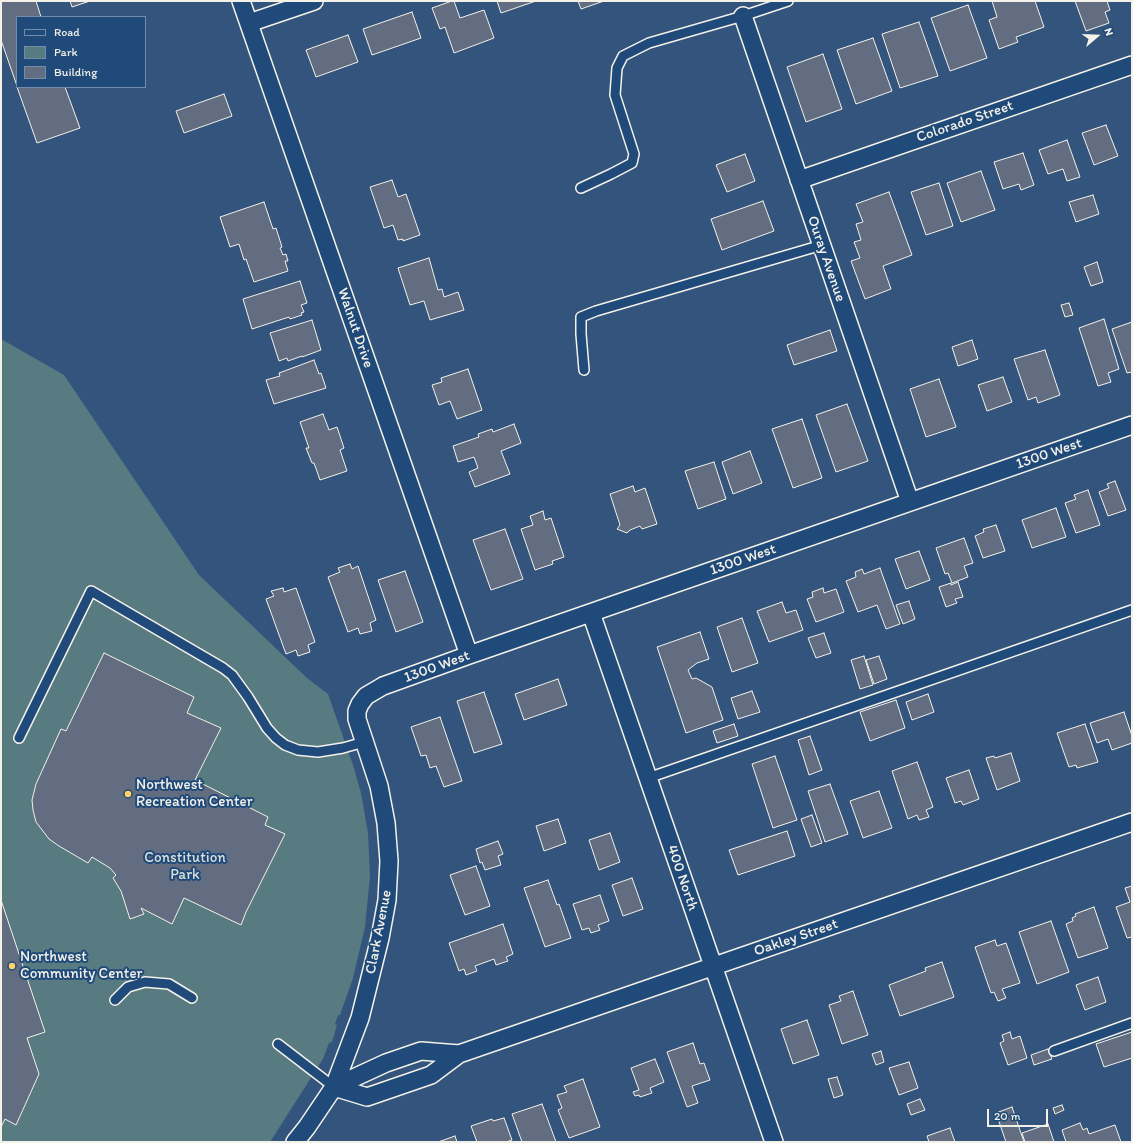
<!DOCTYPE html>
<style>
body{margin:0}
#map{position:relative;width:1133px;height:1143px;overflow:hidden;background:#33547c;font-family:Itim,sans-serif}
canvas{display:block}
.frame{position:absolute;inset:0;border:2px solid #f4f1e8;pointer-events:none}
.legend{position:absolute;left:16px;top:16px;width:130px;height:72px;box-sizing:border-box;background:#1f4a7a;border:1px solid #748da6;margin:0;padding:5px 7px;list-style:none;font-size:12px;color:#f4f1e8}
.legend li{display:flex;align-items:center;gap:8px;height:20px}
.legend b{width:20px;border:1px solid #748da6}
.north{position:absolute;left:1077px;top:16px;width:40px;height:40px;-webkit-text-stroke:3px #1f4a7a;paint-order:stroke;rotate:71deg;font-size:11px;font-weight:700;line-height:16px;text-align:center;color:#f4f1e8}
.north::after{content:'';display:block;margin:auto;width:14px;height:18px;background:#f4f1e8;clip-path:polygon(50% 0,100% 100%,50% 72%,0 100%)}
.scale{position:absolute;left:987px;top:1109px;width:61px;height:18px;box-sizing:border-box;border:2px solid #f4f1e8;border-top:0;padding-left:5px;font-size:12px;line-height:14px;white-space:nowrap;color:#f4f1e8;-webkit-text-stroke:3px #1f4a7a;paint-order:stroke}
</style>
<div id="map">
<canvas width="1133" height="1143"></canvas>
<div class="frame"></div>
<ul class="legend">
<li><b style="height:5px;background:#1f4a7a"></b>Road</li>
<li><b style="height:11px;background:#577b81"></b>Park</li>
<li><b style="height:11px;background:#626d81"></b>Building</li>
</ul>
<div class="north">N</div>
<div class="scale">20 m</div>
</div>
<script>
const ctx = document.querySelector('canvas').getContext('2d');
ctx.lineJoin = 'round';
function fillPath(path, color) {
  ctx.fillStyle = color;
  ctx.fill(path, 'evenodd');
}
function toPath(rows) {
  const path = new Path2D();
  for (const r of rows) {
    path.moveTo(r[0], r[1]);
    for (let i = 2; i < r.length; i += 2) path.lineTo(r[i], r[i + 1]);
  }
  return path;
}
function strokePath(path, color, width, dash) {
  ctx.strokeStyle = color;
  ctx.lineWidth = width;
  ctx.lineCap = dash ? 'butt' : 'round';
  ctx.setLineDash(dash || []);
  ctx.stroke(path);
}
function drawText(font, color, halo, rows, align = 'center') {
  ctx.font = font + ' Itim,sans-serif';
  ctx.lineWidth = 4;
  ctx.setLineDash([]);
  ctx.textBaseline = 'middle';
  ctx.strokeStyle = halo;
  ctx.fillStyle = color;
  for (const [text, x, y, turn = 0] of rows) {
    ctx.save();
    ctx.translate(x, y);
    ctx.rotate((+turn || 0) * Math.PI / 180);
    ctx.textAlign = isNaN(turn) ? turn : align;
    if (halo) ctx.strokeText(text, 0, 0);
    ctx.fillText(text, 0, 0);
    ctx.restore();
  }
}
fillPath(toPath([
 [1,339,64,375,199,575,307,678,328,694,353,765,361,793,368,833,370,876,365,927,353,978,340,1015,338,1015,335,1024,337,1025,332,1042,329,1043,323,1059,270,1142,1,1142]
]), '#577b81');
const building = toPath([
 [1,1,36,1,41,17,17,17,17,86,1,40,1,1],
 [70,1,90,1,72,7,70,1],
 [452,1,454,1,460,18,484,10,494,38,454,53,445,27,440,29,432,8,452,1],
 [497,1,536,1,501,13,497,1],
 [578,1,604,1,581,9,578,1],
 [992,1,1035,1,1044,27,1016,37,1018,42,999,49,989,20,997,17,992,1],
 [1075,1,1107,1,1110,10,1105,12,1109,23,1086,31,1075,1],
 [968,5,987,58,950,71,931,18,968,5],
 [412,12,421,38,372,55,363,29,412,12],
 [919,22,938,76,900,88,882,34,919,22],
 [348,35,358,62,316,77,306,50,348,35],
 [873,38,892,91,856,104,837,50,873,38],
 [823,54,842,109,806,122,787,67,823,54],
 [17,87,65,87,80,128,37,143,17,87],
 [224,94,232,116,184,133,176,111,224,94],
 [1106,125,1118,156,1094,165,1082,133,1106,125],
 [1067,140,1080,177,1067,181,1063,169,1048,174,1039,150,1067,140],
 [1023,153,1034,185,1021,190,1019,184,1003,189,994,162,1023,153],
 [745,154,755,181,727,192,716,165,745,154],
 [981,171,995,210,961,222,947,183,981,171],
 [392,180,398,197,406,194,420,235,403,241,403,239,398,240,393,225,384,228,370,187,392,180],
 [939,183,953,226,926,235,911,192,939,183],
 [889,192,912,255,883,266,891,289,865,299,851,261,860,258,854,242,861,240,856,224,863,222,856,204,889,192],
 [1093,195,1099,214,1076,222,1069,202,1093,195],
 [763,201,774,231,722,250,711,219,763,201],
 [264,202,273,229,276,228,282,247,280,248,283,255,286,254,288,261,285,261,288,271,254,282,246,259,244,260,239,244,230,247,220,217,264,202],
 [429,258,438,290,442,289,444,297,458,292,464,310,430,320,424,301,410,305,398,268,429,258],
 [1097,262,1103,282,1091,286,1084,267,1097,262],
 [300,281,307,303,301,305,304,312,301,313,302,315,290,319,289,317,252,329,243,299,300,281],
 [1069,303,1073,315,1065,317,1061,305,1069,303],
 [1104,319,1119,369,1108,373,1111,382,1098,386,1079,328,1104,319],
 [312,320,321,350,302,357,302,356,288,361,287,358,279,361,270,333,312,320],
 [1132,322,1132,372,1127,373,1112,329,1132,322],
 [830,330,837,351,794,365,787,345,830,330],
 [972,340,978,359,958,366,952,347,972,340],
 [1045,350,1060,395,1038,403,1036,397,1028,400,1014,359,1045,350],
 [314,360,319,374,321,373,326,388,274,404,266,380,280,376,279,373,314,360],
 [468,369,482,410,457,419,450,401,439,405,432,385,442,382,441,378,468,369],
 [1003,377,1012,402,987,411,978,385,1003,377],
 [939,379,956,427,926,437,910,389,939,379],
 [847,404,868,461,836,472,816,415,847,404],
 [323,414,329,430,337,427,344,448,340,450,347,471,320,480,314,463,312,463,306,448,309,448,300,422,323,414],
 [802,419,822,478,793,488,772,429,802,419],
 [514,424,521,443,501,451,510,474,475,487,469,472,478,468,474,457,458,462,453,446,479,437,478,434,492,429,493,432,514,424],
 [750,451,762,483,733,494,722,462,750,451],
 [714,462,726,499,698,509,685,471,714,462],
 [1115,481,1126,510,1108,516,1099,492,1109,488,1107,484,1115,481],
 [633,486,635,492,645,488,657,524,642,529,640,526,630,530,627,533,617,529,620,525,610,494,633,486],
 [1088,490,1100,525,1076,533,1065,503,1076,499,1074,495,1088,490],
 [1056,508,1066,537,1032,548,1022,520,1056,508],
 [543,511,545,520,551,518,564,557,552,561,553,564,535,570,521,529,533,525,530,516,543,511],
 [996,525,1005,551,983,558,975,536,984,532,983,529,996,525],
 [505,529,523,579,491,590,473,540,505,529],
 [964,538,973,563,964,566,968,577,952,583,948,573,945,574,936,548,964,538],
 [919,551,930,580,906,589,895,559,919,551],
 [350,564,352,569,358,566,376,620,370,623,372,631,360,634,358,628,348,632,328,577,340,572,338,568,350,564],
 [880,568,900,624,886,629,877,605,858,612,846,581,856,577,855,572,862,569,864,574,880,568],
 [405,571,423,622,396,632,378,580,405,571],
 [958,582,963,597,955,599,957,603,946,607,939,587,951,583,951,585,958,582],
 [283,588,284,592,296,588,315,642,308,645,310,652,298,656,296,650,286,654,266,599,274,596,271,591,283,588],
 [823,588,824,593,836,589,844,612,816,622,807,599,813,597,812,592,823,588],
 [909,601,915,619,903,624,896,605,909,601],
 [782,602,786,613,796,610,803,630,769,642,757,611,782,602],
 [742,618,758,663,732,672,717,627,742,618],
 [700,632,709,659,697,663,688,670,692,679,696,678,712,687,723,720,686,733,657,647,700,632],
 [824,633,831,653,816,658,808,638,824,633],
 [104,653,194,697,187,713,221,728,195,780,268,817,265,825,285,834,246,912,241,925,184,898,172,924,141,908,144,914,130,919,121,891,113,878,116,875,110,868,92,857,88,863,59,846,49,839,36,822,33,810,32,800,36,784,61,729,66,731,104,653],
 [864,656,873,685,860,689,851,660,864,656],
 [879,656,887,679,874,684,866,660,879,656],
 [558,679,567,705,524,720,515,694,558,679],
 [752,691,760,712,738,719,731,698,752,691],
 [484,692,502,744,474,753,457,701,484,692],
 [928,694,934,712,912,720,906,702,928,694],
 [896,700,905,728,870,741,860,712,896,700],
 [1124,712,1132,736,1132,743,1112,750,1108,739,1097,743,1090,723,1124,712],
 [440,717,462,781,444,787,436,766,430,768,426,755,421,756,411,727,440,717],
 [734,724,738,736,717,743,713,731,734,724],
 [1085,724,1098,762,1077,768,1076,765,1069,767,1057,733,1085,724],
 [810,736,822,770,809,775,798,740,810,736],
 [1011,753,1020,781,997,790,986,758,994,756,995,758,1011,753],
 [775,756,797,820,773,828,752,764,775,756],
 [917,762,933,807,926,810,929,817,919,820,917,815,908,819,892,771,917,762],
 [969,770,979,799,963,805,961,801,955,803,946,778,969,770],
 [830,784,848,834,825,842,808,791,830,784],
 [879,791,892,828,863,838,850,801,879,791],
 [812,815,822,843,811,847,801,819,812,815],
 [558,819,566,843,544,851,536,826,558,819],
 [787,831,795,856,738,875,729,850,787,831],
 [610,833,620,862,599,870,589,840,610,833],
 [498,841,503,854,498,856,501,865,485,870,482,862,480,863,476,849,498,841],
 [476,866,490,906,465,915,450,875,476,866],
 [632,878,643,909,623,916,612,885,632,878],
 [548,880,557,905,559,904,571,938,545,947,524,888,548,880],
 [1132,886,1132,937,1127,938,1116,907,1130,902,1125,888,1132,886],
 [600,895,609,921,598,925,600,930,591,933,589,928,582,930,573,904,600,895],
 [1,900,45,1032,27,1038,39,1074,16,1125,5,1119,1,1127,1,900],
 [1094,907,1108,948,1078,958,1066,924,1073,921,1072,918,1076,916,1075,914,1094,907],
 [1051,921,1069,972,1037,984,1019,932,1051,921],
 [503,924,513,954,506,957,508,961,496,965,494,959,475,966,477,971,466,975,464,969,459,971,449,943,503,924],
 [995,940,997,946,1006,943,1020,983,1002,989,1006,998,998,1001,994,992,991,993,975,947,995,940],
 [942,962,954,997,900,1016,889,985,926,971,925,968,942,962],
 [1098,977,1106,1002,1085,1010,1076,985,1098,977],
 [853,991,868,1035,842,1044,829,1005,841,1001,839,996,853,991],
 [807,1020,819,1055,793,1064,781,1029,807,1020],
 [1010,1032,1012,1039,1020,1036,1027,1058,1008,1065,1000,1043,1004,1041,1002,1035,1010,1032],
 [1132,1032,1132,1058,1104,1067,1096,1044,1132,1032],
 [693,1043,700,1064,704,1063,710,1080,692,1086,698,1103,687,1107,667,1052,693,1043],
 [1048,1049,1052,1059,1034,1065,1031,1055,1048,1049],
 [881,1051,884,1062,876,1065,872,1054,881,1051],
 [655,1059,664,1082,650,1088,652,1093,640,1097,639,1095,635,1096,633,1092,639,1090,631,1068,655,1059],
 [909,1062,918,1088,899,1095,889,1068,909,1062],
 [837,1077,843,1095,834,1098,828,1079,837,1077],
 [583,1079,600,1127,569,1138,558,1110,562,1108,557,1095,567,1092,564,1086,583,1079],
 [920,1099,925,1110,911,1115,907,1104,920,1099],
 [542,1104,556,1142,522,1142,512,1114,542,1104],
 [1062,1105,1064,1110,1055,1114,1053,1108,1062,1105],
 [1012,1107,1024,1142,1006,1142,996,1113,1012,1107],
 [504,1118,512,1140,506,1142,477,1142,471,1126,492,1119,493,1121,504,1118],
 [1080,1123,1083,1130,1087,1128,1089,1134,1115,1125,1121,1142,1066,1142,1062,1130,1080,1123],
 [1048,1124,1054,1142,1025,1142,1022,1133,1048,1124],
 [950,1128,955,1142,929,1142,927,1136,950,1128],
 [455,1136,457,1142,438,1142,455,1136]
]);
fillPath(building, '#626d81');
strokePath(building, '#f4f1e8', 1);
const service = toPath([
 [581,188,611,174,632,163,634,154,615,95,617,68,623,56,649,43,743,16,788,1],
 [584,370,581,334,581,317,596,311,822,245],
 [19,738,91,591,223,668,232,675,248,697,267,728,276,738,285,745,298,750,318,752,343,748,364,742],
 [648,778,1132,610],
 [115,1000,128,987,145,982,169,984,192,998],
 [278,1044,334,1087],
 [1054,1051,1132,1023]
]);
const minor = toPath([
 [241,1,469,655],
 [743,16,910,502],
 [249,23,314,1],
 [799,180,1132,65],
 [591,613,774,1142],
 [334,1087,360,1018,380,938,387,900,389,861,386,823,379,786,357,719,357,711,360,704,366,696,383,686,469,655,1132,425],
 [334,1087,367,1097,431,1075,459,1054,1132,822],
 [295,1142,307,1127,334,1087,386,1063,421,1051,459,1054]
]);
strokePath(service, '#f4f1e8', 12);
strokePath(minor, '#f4f1e8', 20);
strokePath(service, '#1f4a7a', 9);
strokePath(minor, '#1f4a7a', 17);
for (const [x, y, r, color] of [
 [128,794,4,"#ffd166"],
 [12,966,4,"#ffd166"]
]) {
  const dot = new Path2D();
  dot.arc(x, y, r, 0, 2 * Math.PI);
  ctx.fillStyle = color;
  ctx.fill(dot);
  strokePath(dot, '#1f4a7a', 1.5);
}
drawText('15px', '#f4f1e8', '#1f4a7a', [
 ["Colorado Street",965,122,-19],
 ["Ouray Avenue",826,259,71],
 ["Walnut Drive",355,328,71],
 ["1300 West",1049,454,-19],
 ["1300 West",743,560,-19],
 ["1300 West",437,667,-20],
 ["400 North",682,878,71],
 ["Clark Avenue",379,932,-79],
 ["Oakley Street",796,938,-19]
]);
drawText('15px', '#f4f1e8', '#1f4a7a', [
 ["Northwest",136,785],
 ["Recreation Center",136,802],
 ["Northwest",20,957],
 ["Community Center",20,974]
], 'left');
drawText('15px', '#dcdfd9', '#1f4a7a', [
 ["Constitution",185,858],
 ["Park",185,875]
]);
</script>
